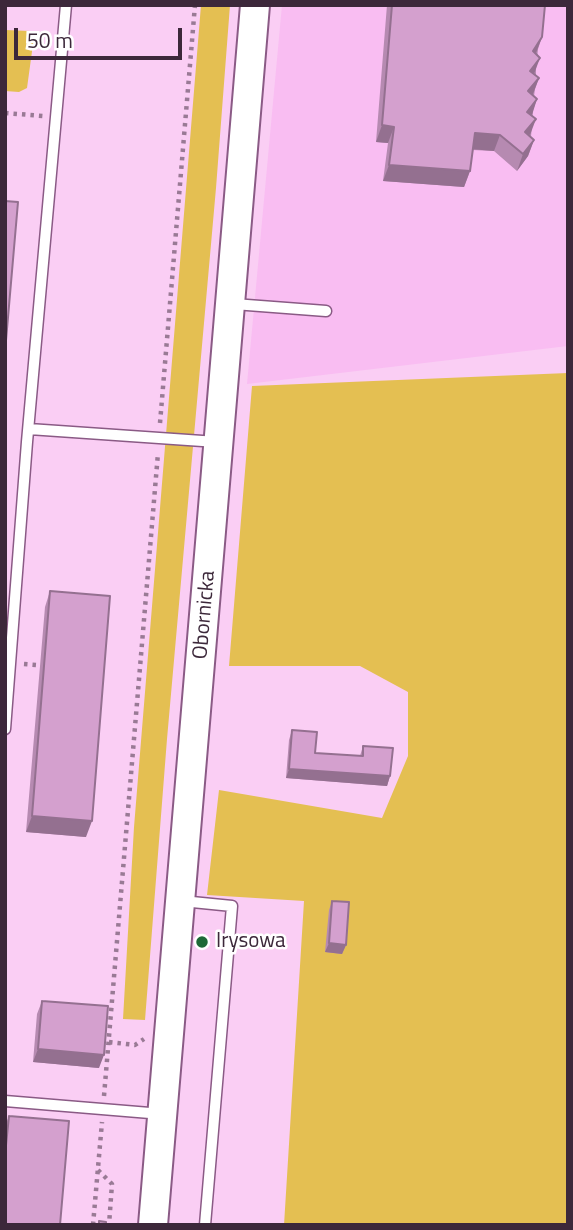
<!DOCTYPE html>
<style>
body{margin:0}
#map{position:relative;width:573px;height:1230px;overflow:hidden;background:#facef4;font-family:"Titillium Web",sans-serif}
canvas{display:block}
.frame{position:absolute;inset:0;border:7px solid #3c283a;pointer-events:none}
.scale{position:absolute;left:14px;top:28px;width:168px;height:32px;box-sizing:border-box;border:4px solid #3c283a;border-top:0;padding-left:9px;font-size:21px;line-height:24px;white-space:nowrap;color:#3c283a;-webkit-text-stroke:5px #fff;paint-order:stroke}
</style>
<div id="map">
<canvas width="573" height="1230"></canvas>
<div class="frame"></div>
<div class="scale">50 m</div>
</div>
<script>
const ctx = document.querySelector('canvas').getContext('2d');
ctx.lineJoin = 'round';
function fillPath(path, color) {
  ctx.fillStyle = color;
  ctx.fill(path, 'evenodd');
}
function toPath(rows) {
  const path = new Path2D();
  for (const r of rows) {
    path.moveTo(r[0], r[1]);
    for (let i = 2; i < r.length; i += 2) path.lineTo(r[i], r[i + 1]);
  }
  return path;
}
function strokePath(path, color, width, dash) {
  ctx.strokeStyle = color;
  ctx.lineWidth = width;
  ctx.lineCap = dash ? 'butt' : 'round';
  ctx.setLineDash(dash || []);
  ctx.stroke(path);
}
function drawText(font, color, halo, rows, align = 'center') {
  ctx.font = font + ' "Titillium Web",sans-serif';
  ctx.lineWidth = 5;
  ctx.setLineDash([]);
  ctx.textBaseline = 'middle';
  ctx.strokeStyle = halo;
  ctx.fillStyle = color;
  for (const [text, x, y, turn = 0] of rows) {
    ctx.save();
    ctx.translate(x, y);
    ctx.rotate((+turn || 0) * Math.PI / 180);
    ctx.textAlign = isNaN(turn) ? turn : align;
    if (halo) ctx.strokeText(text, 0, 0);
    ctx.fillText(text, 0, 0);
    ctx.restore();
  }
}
fillPath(toPath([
 [282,5,568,5,568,346,247,384]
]), '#f9bdf2');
fillPath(toPath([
 [201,5,230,5,216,188,167,739,145,1020,123,1019,134,827],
 [5,30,30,31,34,37,27,88,19,92,5,91],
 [568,373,568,1225,284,1225,304,901,207,895,219,790,382,818,408,756,408,692,360,666,229,666,252,386]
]), '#e4bf52');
const lane = toPath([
 [234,304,326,311],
 [29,429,217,442],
 [5,729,27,442,66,5],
 [182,901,232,906,205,1225],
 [5,1101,162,1114]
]);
const secondary = toPath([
 [153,1225,255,5]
]);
strokePath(lane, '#8a5a85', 13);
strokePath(secondary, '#8a5a85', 32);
strokePath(toPath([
 [5,113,43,116],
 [160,423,195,5],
 [24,664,37,665],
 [109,1042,135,1045,144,1039],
 [104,1096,158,453],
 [98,1170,112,1184,109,1225],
 [93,1225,102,1122]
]), '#997a95', 4.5, [3.5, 5]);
strokePath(lane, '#fff', 10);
strokePath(secondary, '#fff', 28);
fillPath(toPath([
 [387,5,545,5,542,37,538,49,536,69,536,75,539,78,535,89,534,96,537,99,533,110,531,137,534,140,528,156,517,171,494,151,473,150,470,171,464,187,383,181,388,143,376,142],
 [50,591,86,837,26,832,45,607],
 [292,730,315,753,360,756,363,746,390,776,387,786,286,778,289,740],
 [332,901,346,945,342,954,325,952,329,910],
 [42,1001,99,1068,33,1062,37,1014],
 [9,1116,5,1225,5,1126]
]), '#b68ab1');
fillPath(toPath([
 [542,37,536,53,533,51],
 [540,58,534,74,530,71],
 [539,78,533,94,525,103,528,91],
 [537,99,532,115,527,112],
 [536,119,530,135,525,132],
 [382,125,394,127,388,143,376,142],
 [475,133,500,135,494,151,470,149],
 [534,140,528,156,517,171,523,154],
 [389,165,470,171,464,187,383,181],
 [289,769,390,776,387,786,286,778],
 [32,816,92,821,86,837,26,832],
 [329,943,346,945,342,954,325,952],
 [38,1049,104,1055,99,1068,33,1062]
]), '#947090');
const building = toPath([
 [392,5,545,5,542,37,533,51,540,58,530,71,539,78,528,91,537,99,527,112,536,119,525,132,534,140,523,154,500,135,475,133,470,171,389,165,394,127,382,125,392,5],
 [5,201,18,202,5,352,5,201],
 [50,591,110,596,92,821,32,816,50,591],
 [292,730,317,732,315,753,363,756,363,746,393,748,390,776,289,769,292,730],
 [332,901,349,902,346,945,329,943,332,901],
 [42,1001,108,1006,104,1055,38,1049,42,1001],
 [9,1116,69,1121,60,1225,5,1225,5,1155,9,1116],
 [99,1221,106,1222,106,1225,99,1225,99,1221]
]);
fillPath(building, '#d4a0ce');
strokePath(building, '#947090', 2);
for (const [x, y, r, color] of [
 [202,942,7,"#1e6937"]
]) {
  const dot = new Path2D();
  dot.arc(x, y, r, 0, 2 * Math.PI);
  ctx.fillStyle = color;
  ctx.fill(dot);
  strokePath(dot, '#fff', 2.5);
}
drawText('21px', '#3c283a', '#fff', [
 ["Obornicka",205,615,-85]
]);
drawText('21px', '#3c283a', '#fff', [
 ["Irysowa",216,942]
], 'left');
</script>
